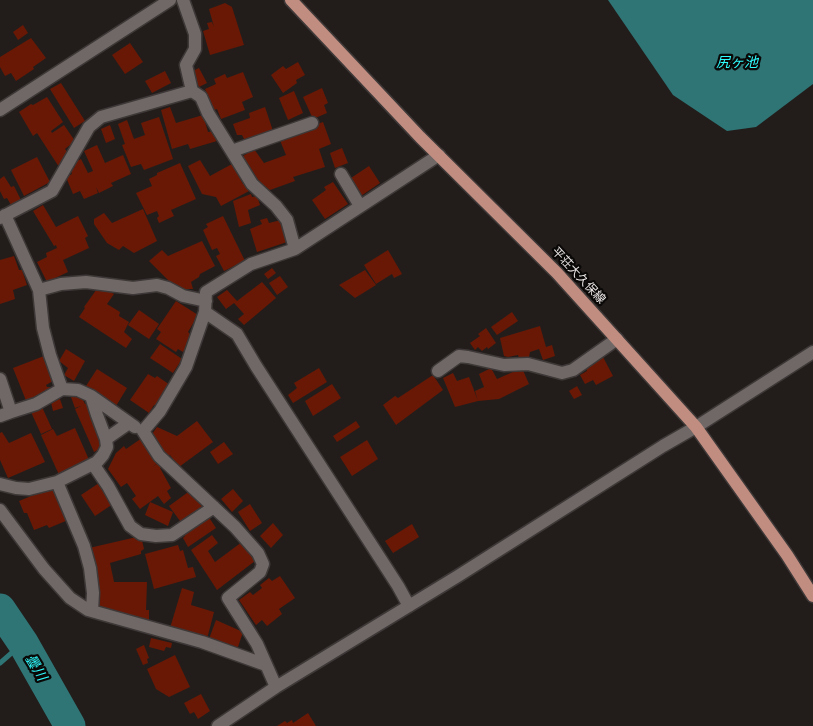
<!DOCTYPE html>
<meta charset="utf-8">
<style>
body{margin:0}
canvas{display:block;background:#221d1b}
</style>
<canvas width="813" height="726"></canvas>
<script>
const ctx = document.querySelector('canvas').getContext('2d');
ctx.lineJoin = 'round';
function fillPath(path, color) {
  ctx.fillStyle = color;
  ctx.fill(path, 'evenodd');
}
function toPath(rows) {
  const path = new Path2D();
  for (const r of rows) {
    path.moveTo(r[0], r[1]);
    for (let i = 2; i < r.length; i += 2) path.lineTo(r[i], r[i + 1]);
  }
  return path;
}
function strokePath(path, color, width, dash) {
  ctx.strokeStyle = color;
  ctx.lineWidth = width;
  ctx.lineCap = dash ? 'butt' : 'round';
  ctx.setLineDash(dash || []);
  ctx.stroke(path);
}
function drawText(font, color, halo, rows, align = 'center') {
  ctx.font = font + ' Roboto,"Noto Sans JP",sans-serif';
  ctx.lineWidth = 4.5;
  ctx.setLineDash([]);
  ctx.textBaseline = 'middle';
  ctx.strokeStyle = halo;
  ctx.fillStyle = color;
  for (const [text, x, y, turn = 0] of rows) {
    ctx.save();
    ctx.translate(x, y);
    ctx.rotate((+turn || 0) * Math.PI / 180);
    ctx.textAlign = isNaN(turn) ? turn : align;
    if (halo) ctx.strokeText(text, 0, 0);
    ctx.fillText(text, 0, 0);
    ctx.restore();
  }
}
fillPath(toPath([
 [608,0,813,0,813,84,756,127,727,131,673,95]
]), '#2f7576');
strokePath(toPath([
 [0,663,23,643]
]), '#2f7576', 5);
strokePath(toPath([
 [0,609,23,643,70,726]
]), '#2f7576', 31);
fillPath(toPath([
 [225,3,232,7,244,45,210,55,203,31,209,29,207,23,212,22,214,27,209,9],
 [23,25,28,33,18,40,13,32],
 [31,38,46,58,33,67,34,69,16,81,11,73,5,76,0,67,0,57],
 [130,43,143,62,125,74,112,55],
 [298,62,305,75,296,80,297,83,283,93,271,75,283,66,286,69],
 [199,68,207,83,199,87,191,72],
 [165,71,171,83,152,93,145,81],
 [243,72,253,97,242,102,245,110,221,119,217,109,214,110,205,89,216,84,214,79,225,74,227,78],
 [61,83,85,121,74,128,50,89],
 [322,88,328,103,324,105,327,113,313,119,303,97],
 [294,91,303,113,288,120,279,98],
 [47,97,63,122,51,131,52,133,64,125,75,141,65,149,68,153,59,167,37,133,33,136,19,112,31,104,33,105],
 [170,107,176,123,203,115,208,132,214,131,217,141,190,149,188,144,172,149,161,110],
 [265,107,273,131,245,141,242,135,237,135,233,124,250,118,249,113],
 [159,117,173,159,144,170,141,164,131,167,122,145,125,144,118,124,127,120,134,139,145,135,141,123],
 [323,122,331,144,319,149,325,167,293,177,295,181,270,190,260,183,243,156,254,149,264,163,286,155,279,138],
 [110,125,115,139,106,143,101,129],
 [97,145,105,163,123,155,131,174,111,183,113,186,99,193,96,187,98,193,84,199,80,191,73,194,66,177,72,174,70,169,75,167,73,163,81,159,88,173,93,171,84,151],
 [342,148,348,163,335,168,330,153],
 [37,157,50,182,24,196,11,170],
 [200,160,210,176,232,164,243,184,246,182,251,190,221,206,216,197,202,194,188,166],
 [180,163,196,199,171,210,174,216,159,223,157,218,159,216,157,211,147,215,136,193,152,186,149,179,157,175,157,173],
 [369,166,380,183,361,196,351,178],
 [4,176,11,187,14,186,21,200,11,205,7,198,4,199,0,191,0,179],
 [333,182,348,204,325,219,312,200,326,190,324,187],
 [251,194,252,197,257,196,260,205,248,210,251,223,239,227,233,201],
 [43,205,56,227,78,216,88,236,85,238,89,248,63,260,68,272,47,282,37,262,47,257,46,253,57,248,56,245,54,246,33,211],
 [143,209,157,241,134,253,123,246,119,250,107,243,94,224,94,219,104,213,112,223],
 [223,216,245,261,224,271,216,256,220,254,217,248,212,250,203,230,208,227,206,224],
 [267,218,269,223,281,220,290,241,257,252,250,229,262,224,260,220],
 [202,241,215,266,200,274,199,277,191,282,193,289,177,289,149,261,162,250,168,256],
 [388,250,402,274,394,278,392,274,376,284,364,265],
 [14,256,19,270,22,270,27,285,13,290,15,299,0,304,0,260],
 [272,268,276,273,268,279,264,274],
 [365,270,376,285,355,298,339,285],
 [280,276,288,287,277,295,269,283],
 [262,282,276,298,244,325,238,319,244,314,234,303,226,309,217,297,227,290,237,301],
 [99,286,114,294,107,304,120,312,119,316,129,322,124,332,132,339,126,348,79,317,85,308,84,307],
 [176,301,198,315,188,332,193,337,183,352,178,349,176,352,156,339,161,332,157,329],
 [139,310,159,324,149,339,128,325],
 [512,312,518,321,497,335,491,327],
 [540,326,546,347,552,345,555,356,543,360,539,349,530,352,529,357,519,358,518,355,508,357,504,356,500,338],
 [486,328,496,343,488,349,487,347,482,351,478,347,475,350,470,343,480,336,478,334],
 [160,344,182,359,173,373,150,358],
 [66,349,85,361,74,381,64,375,68,368,59,361],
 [44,356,53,381,46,385,47,387,50,387,52,392,27,403,13,368],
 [603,357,613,376,596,385,593,380,585,384,580,375,587,371,585,366],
 [319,368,327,382,293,403,288,395,297,388,294,383],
 [491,368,497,379,522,368,529,384,499,399,478,401,475,391,484,387,479,374],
 [97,369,127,388,116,406,86,386],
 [453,373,457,381,469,377,478,401,455,407,443,378],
 [148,374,155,378,157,376,170,385,156,406,154,405,149,413,130,400],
 [433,375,443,390,396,425,383,405,395,396,398,398],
 [332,384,341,398,313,416,305,401],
 [577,386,582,395,574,399,569,391],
 [79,392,85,404,87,404,103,447,94,452,75,409,81,406,75,408,71,397],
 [60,399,63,408,53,411,51,402],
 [42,407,52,429,41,434,31,412],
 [197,421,213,442,179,467,170,455,166,458,150,437,157,427,177,436],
 [356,421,360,427,337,442,333,436],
 [75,428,90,462,60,477,41,435,53,429,57,436],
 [2,432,9,443,31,433,45,462,8,478,0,460,0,433],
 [142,438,158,462,153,467,159,462,163,465,160,468,171,488,167,491,171,498,164,504,158,496,140,509,132,499,136,496,127,483,121,487,108,469,116,453,124,446,126,449],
 [367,440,378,459,352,476,340,457],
 [224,442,233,454,218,464,210,452],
 [102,481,116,502,95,516,81,495],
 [53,485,68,520,49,528,47,525,34,530,27,513,24,513,19,501,41,492],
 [233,489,243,501,232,512,221,499],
 [191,490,205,511,183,525,169,506],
 [150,502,173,512,168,526,145,515],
 [250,504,262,523,250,531,238,512],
 [208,516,216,528,188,547,183,538,185,536,183,532],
 [273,523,283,535,271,548,260,536],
 [412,524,419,537,393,553,385,541],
 [212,535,218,543,208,551,215,562,242,542,255,561,217,590,191,550],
 [141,536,144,549,141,551,141,554,110,563,114,582,147,582,146,610,149,610,149,620,140,621,98,609,89,548],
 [178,545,180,551,183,550,188,568,193,567,196,577,154,589,145,554],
 [280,576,295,598,279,609,282,614,267,626,262,620,256,625,239,600,250,592,253,595,262,588,260,585,269,578,272,581],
 [182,588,194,592,191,605,214,612,207,639,170,628],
 [216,620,243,632,237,650,209,639],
 [151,638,172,643,171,648,166,647,164,651,149,647],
 [144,645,149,658,147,659,148,663,143,665,136,649],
 [175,655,190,687,169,697,156,689,147,669],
 [201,694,210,711,198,719,194,712,190,714,184,703],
 [308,713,316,726,277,726,285,721,287,723,292,720,293,723]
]), '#681805');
const minor = toPath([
 [183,0,195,34,195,49,186,65,192,91,201,97,208,113,252,184,276,206,287,220,295,249],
 [0,110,170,0],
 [232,151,312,123],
 [341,174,360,206],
 [5,215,39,290,43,328,50,355,62,389],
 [0,218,52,191,89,127,101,117,192,91],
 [39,290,61,284,86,282,133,288,157,285,168,288,183,296,206,301],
 [205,312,237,334,256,366,398,586,409,606],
 [438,371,459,356,468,357,504,365,528,364,562,373,573,370,617,339],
 [0,379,11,412,0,416],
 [91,396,97,415,106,439],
 [11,412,36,404,62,389,78,390,91,396,135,427],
 [93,464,108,486,130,526,141,534,156,536,172,535,214,507],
 [57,482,84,546,90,568,93,593,92,611],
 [0,484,16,488,29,489,57,482,97,462,103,455,107,447,106,439,129,423],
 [0,510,44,569,70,598,88,610,202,642,266,665],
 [276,687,257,644,228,598,260,572,263,564,258,553,235,527,159,456,143,431,160,411,186,367,205,312,206,292,251,264,295,249,439,155],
 [218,726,276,687,458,576,663,446,696,427,813,352]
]);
const major = toPath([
 [291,0,420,137,557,273,696,427,787,555,813,596]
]);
strokePath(minor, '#3e3938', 15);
strokePath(major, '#3e3938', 15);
strokePath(minor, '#6f6866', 12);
strokePath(major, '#c18d80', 12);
drawText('12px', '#ede9e8', '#0a0807', [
 ["平荘大久保線",578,276,47]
]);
drawText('italic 14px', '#2ffafc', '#0a0807', [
 ["尻ヶ池",737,63],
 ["曇川",35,668,59]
]);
</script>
